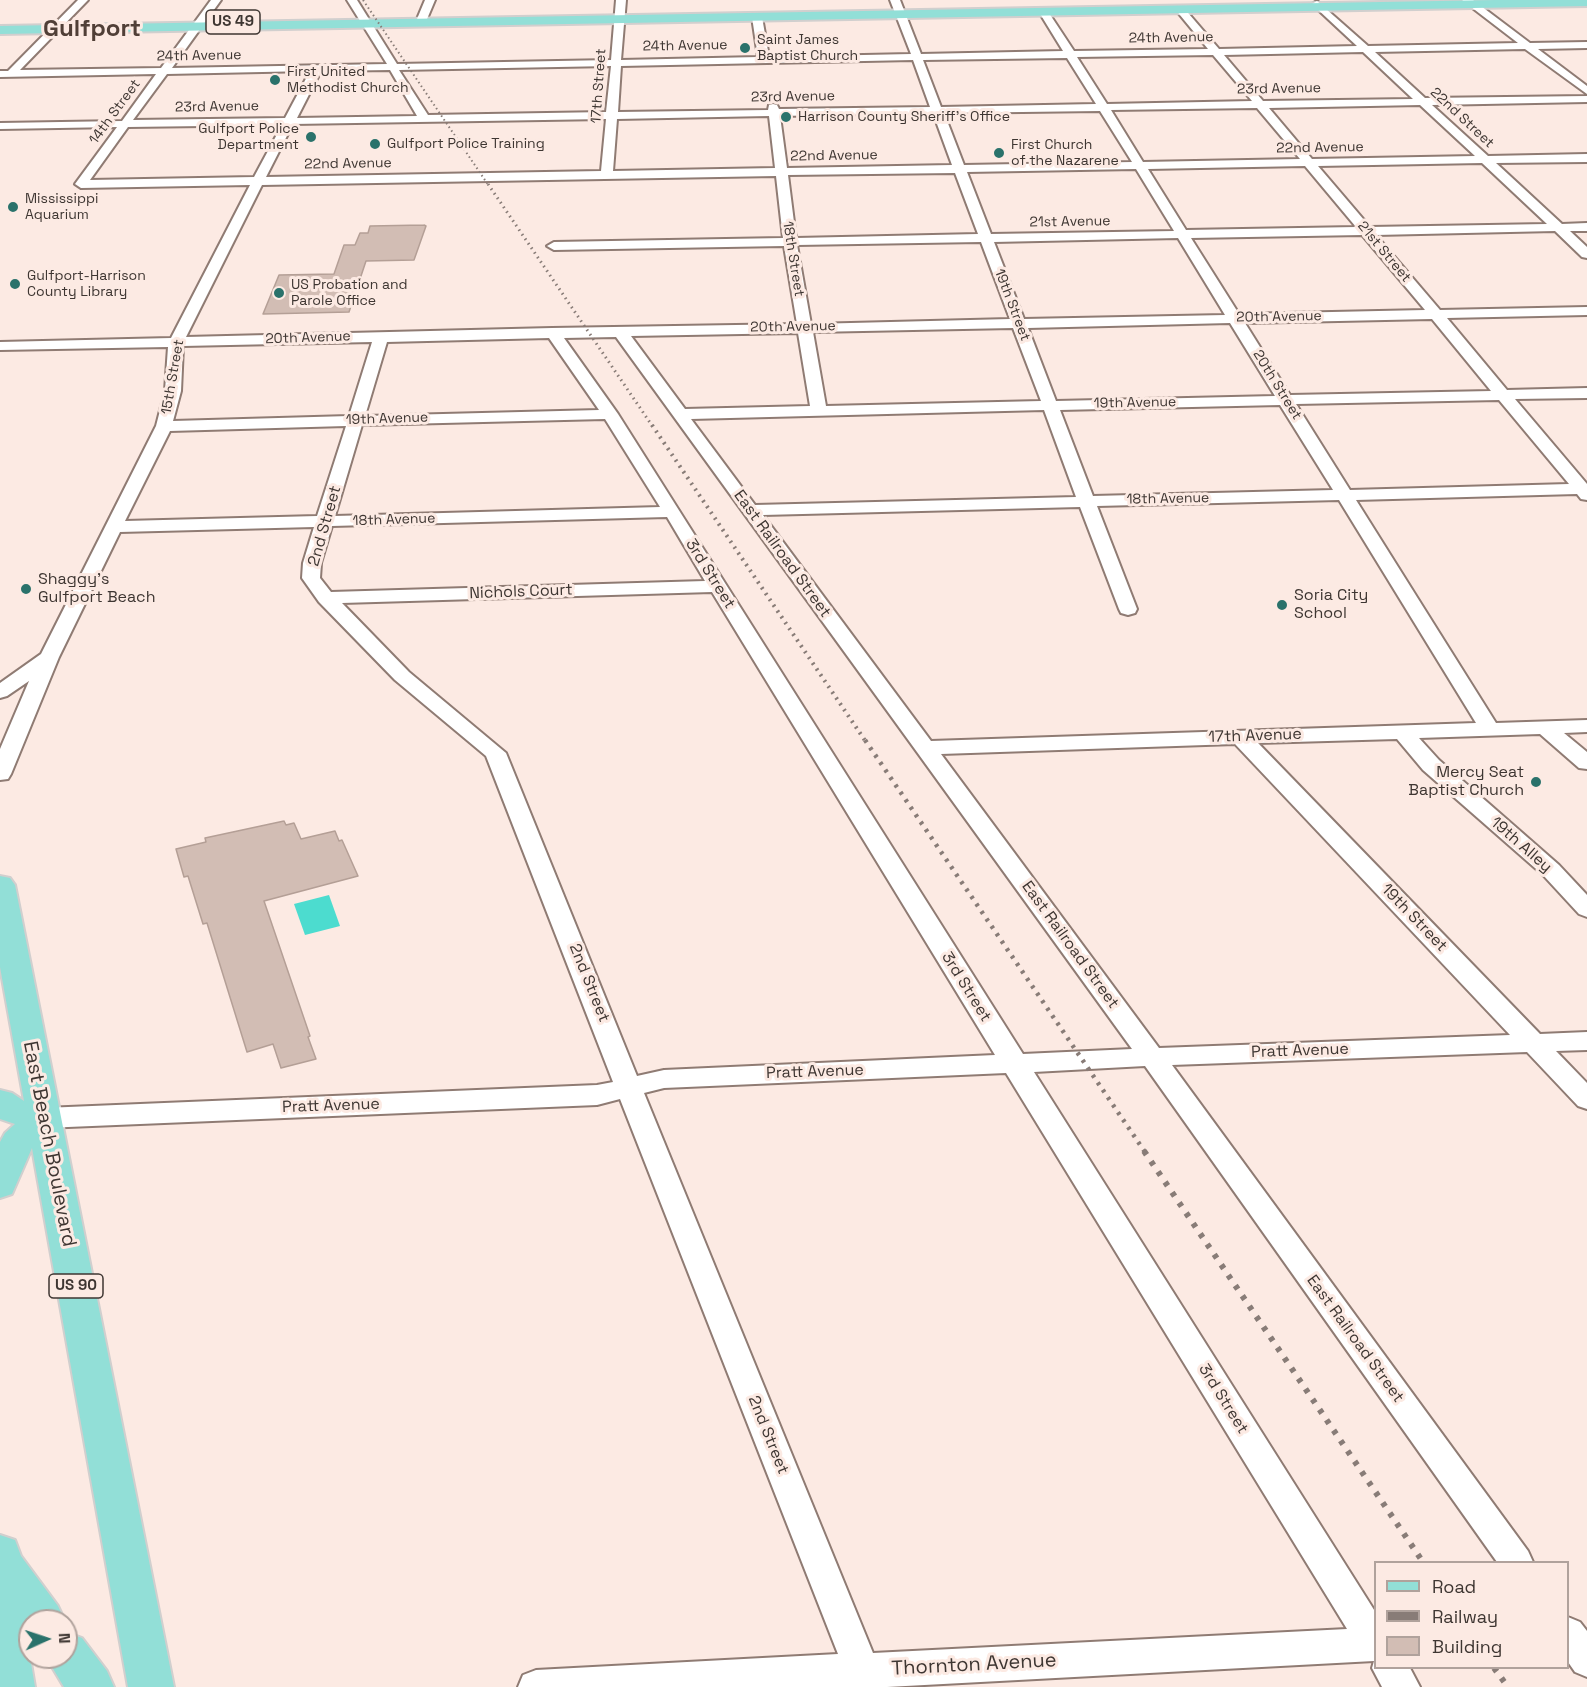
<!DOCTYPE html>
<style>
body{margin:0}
#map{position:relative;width:1587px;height:1687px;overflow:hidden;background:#fceae3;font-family:"Space Grotesk",sans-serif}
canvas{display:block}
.legend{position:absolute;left:1374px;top:1561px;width:195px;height:108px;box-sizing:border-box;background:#fceae3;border:2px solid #b0a29c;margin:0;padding:8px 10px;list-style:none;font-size:18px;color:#3e3632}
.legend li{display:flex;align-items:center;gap:12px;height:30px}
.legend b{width:30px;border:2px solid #b0a29c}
.north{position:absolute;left:18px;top:1609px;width:60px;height:60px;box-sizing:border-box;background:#fceae3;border:2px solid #b0a29c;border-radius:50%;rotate:87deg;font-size:16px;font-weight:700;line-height:24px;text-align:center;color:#3e3632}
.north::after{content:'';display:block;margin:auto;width:21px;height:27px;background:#2a726b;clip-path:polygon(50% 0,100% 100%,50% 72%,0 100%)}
</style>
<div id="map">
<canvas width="1587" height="1687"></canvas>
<ul class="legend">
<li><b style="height:8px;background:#92dfd7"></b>Road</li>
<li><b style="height:8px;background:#887c77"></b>Railway</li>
<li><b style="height:16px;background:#d2bdb4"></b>Building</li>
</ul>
<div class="north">N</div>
</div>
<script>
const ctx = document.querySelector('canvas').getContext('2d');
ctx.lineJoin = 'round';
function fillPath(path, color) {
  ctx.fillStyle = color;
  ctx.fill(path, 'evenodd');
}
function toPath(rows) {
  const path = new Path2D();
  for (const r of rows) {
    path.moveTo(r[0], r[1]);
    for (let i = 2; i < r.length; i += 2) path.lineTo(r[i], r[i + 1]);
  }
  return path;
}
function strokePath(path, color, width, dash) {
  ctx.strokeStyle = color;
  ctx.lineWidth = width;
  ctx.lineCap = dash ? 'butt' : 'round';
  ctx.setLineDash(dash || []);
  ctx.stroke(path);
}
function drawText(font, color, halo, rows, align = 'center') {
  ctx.font = font + ' "Space Grotesk",sans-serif';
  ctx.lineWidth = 6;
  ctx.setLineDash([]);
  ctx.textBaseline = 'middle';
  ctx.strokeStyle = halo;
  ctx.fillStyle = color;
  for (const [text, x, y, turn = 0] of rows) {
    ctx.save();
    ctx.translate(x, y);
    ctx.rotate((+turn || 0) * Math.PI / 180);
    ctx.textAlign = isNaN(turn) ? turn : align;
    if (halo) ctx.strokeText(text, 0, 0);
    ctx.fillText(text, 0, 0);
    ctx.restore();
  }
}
fillPath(toPath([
 [329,895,340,926,305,935,294,904]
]), '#4cdccf');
const building = toPath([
 [424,225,426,226,414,260,366,261,349,312,263,314,279,275,334,274,344,245,355,245,360,233,368,233,370,226,424,225],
 [284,821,286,825,294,823,301,839,335,831,339,841,342,840,358,876,264,901,310,1036,308,1037,316,1059,281,1068,273,1044,247,1052,207,923,203,924,188,876,184,877,176,849,206,842,205,838,284,821]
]);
fillPath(building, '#d2bdb4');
strokePath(building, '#b49f96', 1.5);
const minor = toPath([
 [78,0,88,0,20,70,161,68,211,0,221,0,172,68,387,64,347,0,357,0,397,64,611,60,616,0,626,0,621,60,758,57,752,17,757,14,762,17,769,57,911,54,890,0,900,0,921,54,1063,51,1039,12,1044,9,1047,10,1074,51,1208,49,1175,9,1180,6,1183,7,1219,49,1357,46,1314,6,1312,4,1317,1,1368,46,1518,43,1462,0,1473,0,1530,43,1587,42,1587,48,1538,49,1587,86,1587,94,1525,49,1375,52,1425,98,1587,96,1587,102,1432,105,1488,156,1587,154,1587,162,1496,163,1562,224,1587,223,1587,231,1570,231,1587,247,1587,258,1582,257,1555,231,1376,235,1440,310,1587,307,1587,315,1447,318,1507,390,1587,388,1587,398,1515,399,1587,484,1587,500,1581,499,1577,494,1356,500,1496,723,1587,720,1587,732,1564,733,1587,752,1587,769,1579,768,1540,734,1419,738,1439,760,1559,865,1587,895,1587,917,1579,914,1543,875,1423,770,1397,739,1258,743,1540,1034,1587,1032,1587,1050,1556,1051,1587,1083,1587,1109,1578,1106,1527,1052,1172,1065,1528,1551,1533,1562,1497,1562,1145,1066,1034,1072,1376,1613,1376,1668,1410,1668,1420,1687,1382,1687,1372,1668,1374,1661,887,1687,518,1687,523,1675,536,1670,838,1654,620,1099,597,1105,44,1128,35,1125,31,1118,35,1111,44,1108,597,1085,613,1082,486,756,395,680,319,602,302,578,303,563,314,527,120,532,59,657,11,774,8,779,0,780,0,749,29,681,7,696,0,698,0,683,41,654,156,426,165,391,168,347,0,350,0,342,171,338,250,185,81,188,75,184,117,127,0,129,0,123,122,121,156,74,0,77,0,71,8,71,78,0],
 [1363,52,1413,99,1263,101,1224,55,1363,52],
 [1213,55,1252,101,1107,104,1077,57,1213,55],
 [1067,58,1096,104,941,107,923,60,1067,58],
 [913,60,930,107,779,109,777,105,773,104,769,105,768,110,618,112,621,66,913,60],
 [611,66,606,112,428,115,399,70,611,66],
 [390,70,417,116,297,118,321,71,390,70],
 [310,71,285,118,133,120,167,74,310,71],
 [1420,105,1475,156,1312,159,1269,108,1420,105],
 [1257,108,1300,159,1143,162,1111,110,1257,108],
 [1100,111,1132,162,964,165,944,113,1100,111],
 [933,113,952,165,787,168,780,116,933,113],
 [769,116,775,168,613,171,617,119,769,116],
 [606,119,601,171,266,177,293,124,606,119],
 [282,125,254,177,90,180,128,127,282,125],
 [1482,163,1547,224,1370,227,1318,166,1482,163],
 [1305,166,1356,227,1186,230,1148,169,1305,166],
 [1136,169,1174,231,991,234,967,172,1136,169],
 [955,173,978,234,796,238,788,175,955,173],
 [776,176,783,238,554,242,547,246,554,250,784,246,797,324,552,328,186,337,262,185,776,176],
 [1362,235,1425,310,1239,314,1191,238,1362,235],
 [1178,238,1225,315,1024,319,994,242,1178,238],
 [981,242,1010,319,811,324,797,245,981,242],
 [1432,319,1491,391,1290,395,1245,323,1432,319],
 [1230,323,1275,396,1056,401,1028,328,1230,323],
 [1013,328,1041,401,826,406,813,332,1013,328],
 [798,333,810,406,685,409,631,336,798,333],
 [616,337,917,752,1132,1049,1023,1054,618,414,564,338,616,337],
 [549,338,599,410,365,416,387,342,549,338],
 [372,342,349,416,173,421,181,391,183,346,372,342],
 [1499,400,1569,484,1350,490,1296,404,1499,400],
 [1280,405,1333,490,1093,496,1060,410,1280,405],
 [1044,410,1076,497,755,505,691,419,1044,410],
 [605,419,660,507,335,516,362,425,605,419],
 [346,426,317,516,125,521,170,431,346,426],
 [1339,500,1476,723,931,741,763,515,1080,507,1119,609,1121,613,1128,615,1135,613,1137,609,1097,506,1339,500],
 [667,517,705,581,331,592,320,578,321,563,332,526,667,517],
 [712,592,995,1055,664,1070,637,1076,506,753,409,672,342,603,712,592],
 [1235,744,1510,1035,1159,1048,941,754,1235,744],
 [1006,1073,1347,1629,873,1653,644,1093,664,1088,1006,1073],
 [425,0,435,0,427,19,422,22,417,19,425,0],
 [1568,1617,1580,1622,1587,1631,1587,1677,1575,1672,1568,1662,1568,1617]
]);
const major = toPath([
 [1496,0,1587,0,1587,6,0,34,0,26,1496,0],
 [0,876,10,878,15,885,174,1687,128,1687,32,1148,12,1194,0,1198,0,1142,5,1133,15,1124,0,1119,0,1090,12,1093,24,1101,0,967,0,876],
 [0,1535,15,1540,21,1556,58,1606,65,1621,30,1621,30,1657,35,1687,0,1687,0,1535],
 [66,1632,82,1638,107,1671,114,1687,64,1687,46,1657,66,1657,66,1632]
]);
strokePath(minor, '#8f7b73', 4);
strokePath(major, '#d1cfce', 4);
fillPath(minor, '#fff');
fillPath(major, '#92dfd7');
strokePath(toPath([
 [363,0,489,186]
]), '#887c77', 2, [1.5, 3]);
strokePath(toPath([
 [488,184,653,427]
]), '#887c77', 3, [1.5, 4]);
strokePath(toPath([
 [652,425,866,742]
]), '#887c77', 4, [2, 5]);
strokePath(toPath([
 [865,740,1145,1152]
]), '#887c77', 4.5, [3, 6]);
strokePath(toPath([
 [1144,1151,1423,1562],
 [1494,1668,1508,1687]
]), '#887c77', 6, [4.5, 8]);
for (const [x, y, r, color] of [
 [745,48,6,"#2a726b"],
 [275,80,6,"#2a726b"],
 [786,117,6,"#2a726b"],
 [311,137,6,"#2a726b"],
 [375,144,6,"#2a726b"],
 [999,153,6,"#2a726b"],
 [13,207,6,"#2a726b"],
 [15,284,6,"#2a726b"],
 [279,293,6,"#2a726b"],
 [26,589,6,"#2a726b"],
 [1282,605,6,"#2a726b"],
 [1536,782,6,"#2a726b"]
]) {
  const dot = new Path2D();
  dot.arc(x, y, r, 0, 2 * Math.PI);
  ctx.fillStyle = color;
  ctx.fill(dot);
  strokePath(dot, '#fceae3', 2);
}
drawText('14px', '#3e3632', '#fceae3', [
 ["24th Avenue",1171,38,-1],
 ["24th Avenue",685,46,-1],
 ["24th Avenue",199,56,-1],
 ["17th Street",599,86,-86],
 ["23rd Avenue",1279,89,-1],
 ["23rd Avenue",793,97,-1],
 ["23rd Avenue",217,107,-1],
 ["14th Street",115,112,-54],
 ["22nd Street",1462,118,43],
 ["22nd Avenue",1320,148,-1],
 ["22nd Avenue",834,156,-1],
 ["22nd Avenue",348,164,-1],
 ["21st Avenue",1070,222,-1],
 ["21st Street",1384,252,50],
 ["18th Street",793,259,81],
 ["19th Street",1012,305,69],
 ["20th Avenue",1279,317,-1],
 ["20th Avenue",793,327,-1],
 ["20th Avenue",308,338,-2],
 ["15th Street",173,377,-80],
 ["20th Street",1277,385,58],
 ["19th Avenue",1135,403,-1],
 ["19th Avenue",387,419,-2],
 ["18th Avenue",1168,499,-1],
 ["18th Avenue",394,520,-2]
]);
drawText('14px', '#3e3632', '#fceae3', [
 ["Saint James",757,40],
 ["Baptist Church",757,56],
 ["First United",287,72],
 ["Methodist Church",287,88],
 ["Harrison County Sheriff's Office",798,117],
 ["Gulfport Police",299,129,"right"],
 ["Department",299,145,"right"],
 ["Gulfport Police Training",387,144],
 ["First Church",1011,145],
 ["of the Nazarene",1011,161],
 ["Mississippi",25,199],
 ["Aquarium",25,215],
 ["Gulfport-Harrison",27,276],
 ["County Library",27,292],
 ["US Probation and",291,285],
 ["Parole Office",291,301]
], 'left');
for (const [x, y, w] of [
 [233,22,54],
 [76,1286,54]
]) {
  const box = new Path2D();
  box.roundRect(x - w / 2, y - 12, w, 24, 4.5);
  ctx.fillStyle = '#fceae3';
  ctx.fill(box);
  strokePath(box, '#3e3632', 1.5);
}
drawText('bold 15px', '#3e3632', null, [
 ["US 49",233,22],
 ["US 90",76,1286]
]);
drawText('16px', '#3e3632', '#fceae3', [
 ["2nd Street",325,526,-74],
 ["East Railroad Street",782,554,54],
 ["3rd Street",710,574,58],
 ["Nichols Court",521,592,-2],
 ["17th Avenue",1255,736,-2],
 ["19th Alley",1521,845,41],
 ["19th Street",1414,918,46],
 ["East Railroad Street",1070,945,54],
 ["2nd Street",589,983,68],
 ["3rd Street",966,987,58],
 ["Pratt Avenue",1300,1051,-2],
 ["Pratt Avenue",815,1072,-2],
 ["Pratt Avenue",331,1106,-2],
 ["East Railroad Street",1355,1339,54],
 ["3rd Street",1223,1399,58],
 ["2nd Street",768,1435,68]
]);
drawText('16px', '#3e3632', '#fceae3', [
 ["Shaggy's",38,580],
 ["Gulfport Beach",38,598],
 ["Soria City",1294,596],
 ["School",1294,614],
 ["Mercy Seat",1524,773,"right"],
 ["Baptist Church",1524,791,"right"]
], 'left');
drawText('20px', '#3e3632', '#fceae3', [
 ["East Beach Boulevard",49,1144,79],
 ["Thornton Avenue",974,1665,-3]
]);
drawText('bold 24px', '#503f37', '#fceae3', [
 ["Gulfport",92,29]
]);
</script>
